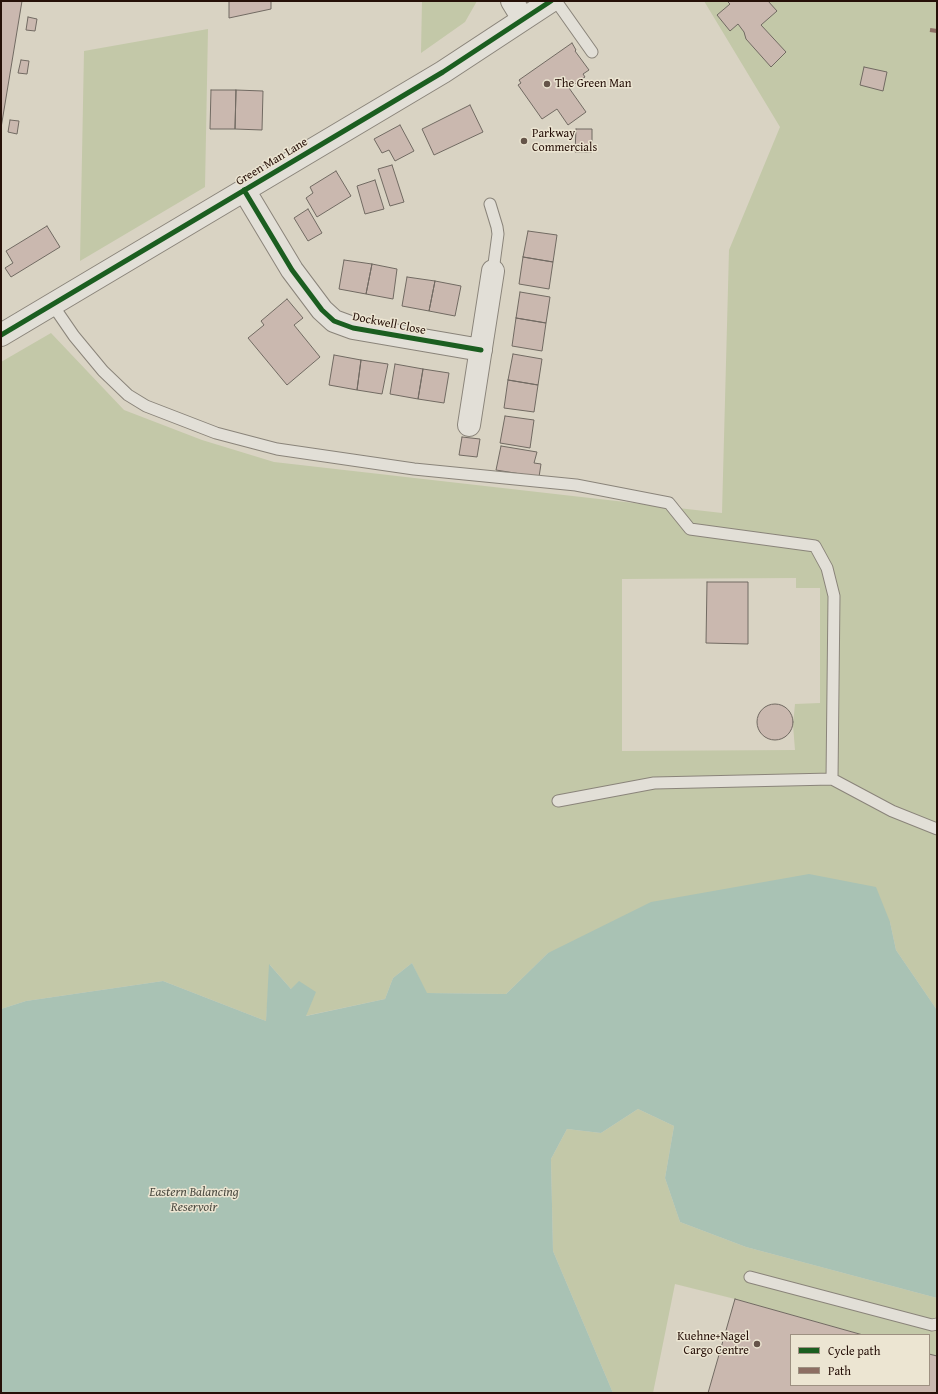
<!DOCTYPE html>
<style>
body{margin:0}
#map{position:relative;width:938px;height:1394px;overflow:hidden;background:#d9d3c3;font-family:"Gentium Book Plus",serif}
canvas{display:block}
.frame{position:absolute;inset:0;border:2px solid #261008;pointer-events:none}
.legend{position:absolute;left:790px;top:1334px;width:140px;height:52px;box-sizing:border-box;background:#ece5d2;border:1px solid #9d9081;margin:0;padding:5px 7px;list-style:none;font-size:12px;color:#261008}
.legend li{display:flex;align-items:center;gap:8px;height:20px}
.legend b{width:20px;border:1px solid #9d9081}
</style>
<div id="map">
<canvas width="938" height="1394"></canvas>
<div class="frame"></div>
<ul class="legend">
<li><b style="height:5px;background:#1b5e20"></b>Cycle path</li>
<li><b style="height:5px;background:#8d6e63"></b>Path</li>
</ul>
</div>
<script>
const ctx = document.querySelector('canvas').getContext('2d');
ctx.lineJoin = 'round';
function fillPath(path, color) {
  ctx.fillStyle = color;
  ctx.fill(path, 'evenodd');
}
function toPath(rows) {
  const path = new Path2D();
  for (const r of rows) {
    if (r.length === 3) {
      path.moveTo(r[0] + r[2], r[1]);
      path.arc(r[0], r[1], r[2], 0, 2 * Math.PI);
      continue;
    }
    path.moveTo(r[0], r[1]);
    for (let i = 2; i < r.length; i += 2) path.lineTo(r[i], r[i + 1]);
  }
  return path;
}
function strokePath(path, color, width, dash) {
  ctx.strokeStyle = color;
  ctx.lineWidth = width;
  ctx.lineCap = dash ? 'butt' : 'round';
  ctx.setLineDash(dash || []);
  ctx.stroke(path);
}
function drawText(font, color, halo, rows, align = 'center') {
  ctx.font = font + ' "Gentium Book Plus",serif';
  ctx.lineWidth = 3;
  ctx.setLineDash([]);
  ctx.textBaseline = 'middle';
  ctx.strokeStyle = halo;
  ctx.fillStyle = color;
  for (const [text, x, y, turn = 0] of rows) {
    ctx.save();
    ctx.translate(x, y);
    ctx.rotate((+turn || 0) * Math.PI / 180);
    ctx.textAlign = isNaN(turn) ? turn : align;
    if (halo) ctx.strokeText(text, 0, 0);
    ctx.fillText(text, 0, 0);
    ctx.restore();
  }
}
fillPath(toPath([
 [422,1,477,1,465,22,421,53],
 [704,1,937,1,937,1010,896,950,890,922,548,953,506,994,426,993,412,963,393,978,385,999,305,1016,291,989,270,965,266,1021,163,981,26,1001,1,1009,1,362,51,333,124,410,202,440,274,462,722,513,729,250,780,127],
 [796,578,796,588,820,588,820,703,795,704,793,725,795,750,622,751,622,579],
 [208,29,205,187,80,261,84,51],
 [638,1109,674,1126,665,1178,680,1222,746,1247,937,1298,937,1356,929,1354,929,1335,863,1335,735,1299,675,1284,653,1393,613,1393,553,1251,551,1159,567,1129,601,1133]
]), '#c3c8a8');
fillPath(toPath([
 [809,874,876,887,890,922,896,950,937,1010,937,1298,746,1247,680,1222,665,1178,674,1126,638,1109,601,1133,567,1129,551,1159,553,1251,613,1393,1,1393,1,1009,26,1001,163,981,266,1021,269,964,291,989,299,981,316,992,306,1016,385,999,393,978,412,963,427,993,506,994,548,953,651,902]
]), '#a9c2b4');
const building = toPath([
 [1,1,22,1,1,128,1,1],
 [229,1,271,1,271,9,229,18,229,1],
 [727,1,768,1,777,11,761,25,786,52,771,67,746,39,744,32,738,24,730,31,717,15,730,4,727,1],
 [28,17,37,19,35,31,26,30,28,17],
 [572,43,576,50,575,51,589,70,583,74,585,77,569,88,586,112,568,125,557,109,542,119,518,85,521,83,519,80,572,43],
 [21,60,29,61,27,74,18,73,21,60],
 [864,67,887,72,883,91,860,85,864,67],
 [211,90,236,90,235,129,210,129,211,90],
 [236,90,263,91,262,130,235,129,236,90],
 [470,105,483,132,434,155,422,129,470,105],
 [10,120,19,121,17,134,8,132,10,120],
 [400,125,414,151,395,161,389,150,382,153,374,139,400,125],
 [576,129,592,129,592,152,575,152,576,129],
 [392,165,404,202,390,206,378,169,392,165],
 [336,171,351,196,317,217,306,198,313,193,310,187,336,171],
 [375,180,384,209,365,214,357,186,375,180],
 [308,209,322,233,308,241,294,218,308,209],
 [47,226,60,247,11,277,5,268,13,263,6,251,47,226],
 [528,231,557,235,553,262,523,257,528,231],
 [523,257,553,262,549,289,519,284,523,257],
 [344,260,372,264,366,294,339,289,344,260],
 [372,264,397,269,393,299,366,294,372,264],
 [407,277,435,281,429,311,402,306,407,277],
 [435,281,461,286,455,316,429,311,435,281],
 [520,292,550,297,546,323,516,318,520,292],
 [287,299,303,318,294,325,320,357,287,385,248,338,264,325,261,321,287,299],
 [516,318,546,323,542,351,512,346,516,318],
 [513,354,542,359,538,385,508,380,513,354],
 [334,355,361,360,357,390,329,385,334,355],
 [361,360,388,364,382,394,357,390,361,360],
 [395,364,423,369,418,399,390,394,395,364],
 [423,369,449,373,444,403,418,399,423,369],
 [508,380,538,385,534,412,504,408,508,380],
 [505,416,534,420,530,448,500,443,505,416],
 [462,437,480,439,477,457,459,455,462,437],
 [501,446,537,452,534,463,541,464,539,477,496,470,501,446],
 [707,582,748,582,748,644,706,643,707,582],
 [775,722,18],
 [735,1299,863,1335,791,1335,791,1385,929,1385,929,1354,937,1356,937,1393,708,1393,735,1299]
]);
fillPath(building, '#cab8af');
strokePath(building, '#716a62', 1);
const service = toPath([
 [556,1,592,52],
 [490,204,497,227,498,234,493,271],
 [52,304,74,336,103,371,128,395,146,406,216,433,277,449,414,469,576,485,669,503,690,529,815,546,827,568,834,596,832,779],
 [558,801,654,783,832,779,892,811,937,829],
 [750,1277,932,1325,937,1324]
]);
const minor = toPath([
 [512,1,523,19],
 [244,190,292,270,322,310,334,321,353,328,481,350],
 [1,335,443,72,551,1],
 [469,425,493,271]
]);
strokePath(service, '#8a847a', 13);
strokePath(minor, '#8a847a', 24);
strokePath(service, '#e2dfd7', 11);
strokePath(minor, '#e2dfd7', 22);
strokePath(toPath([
 [930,30,937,31]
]), '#8d6e63', 4, [8, 4]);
strokePath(toPath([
 [244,190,292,270,322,310,334,321,353,328,481,350],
 [1,335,443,72,551,1]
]), '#1b5e20', 5);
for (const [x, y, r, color] of [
 [547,84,4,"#655449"],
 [524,141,4,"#655449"],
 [757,1344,4,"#655449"]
]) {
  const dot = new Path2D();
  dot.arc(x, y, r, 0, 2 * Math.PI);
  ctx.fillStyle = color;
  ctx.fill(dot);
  strokePath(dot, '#ece5d2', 1.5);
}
drawText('12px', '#261008', '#ece5d2', [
 ["The Green Man",555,84],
 ["Parkway",532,134],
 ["Commercials",532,148],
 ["Kuehne+Nagel",749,1337,"right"],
 ["Cargo Centre",749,1351,"right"]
], 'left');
drawText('12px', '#261008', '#ece5d2', [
 ["Green Man Lane",272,162,-31],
 ["Dockwell Close",389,324,11]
]);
drawText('italic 13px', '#4d4c42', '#ece5d2', [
 ["Eastern Balancing",194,1193],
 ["Reservoir",194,1208]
]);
</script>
